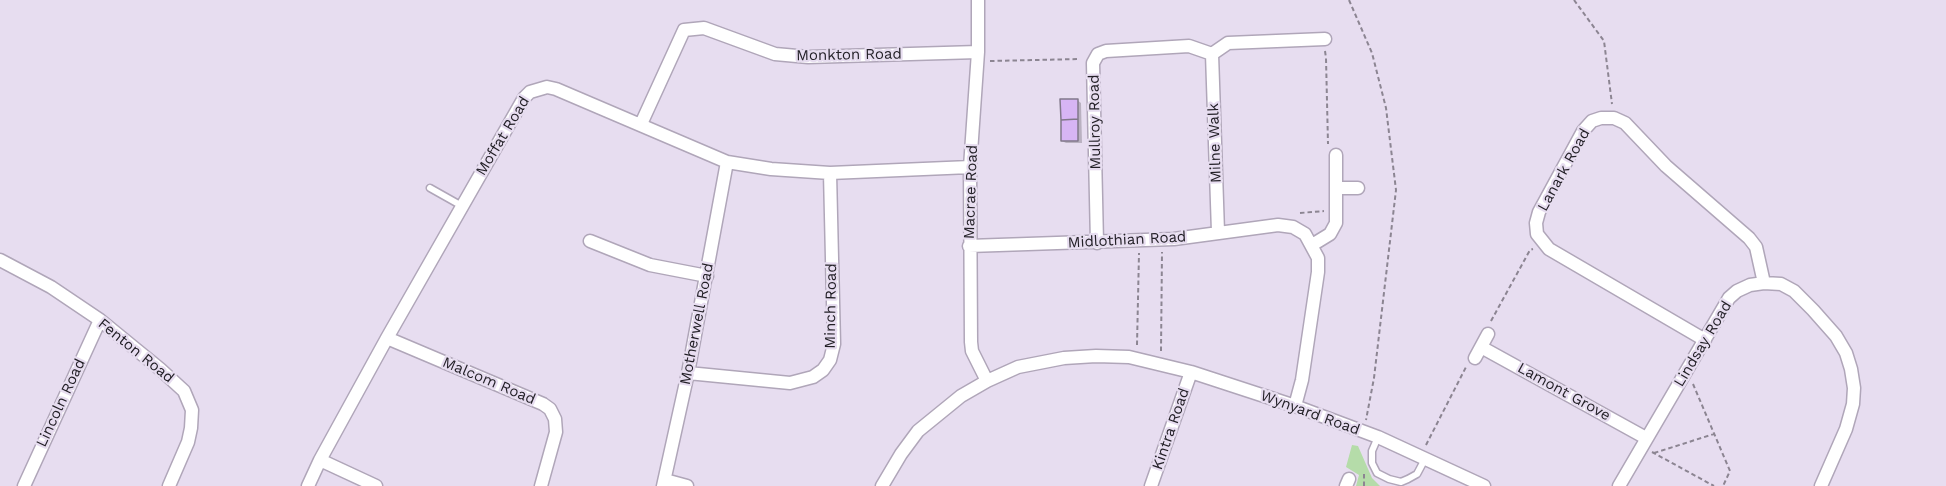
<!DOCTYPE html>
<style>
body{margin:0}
canvas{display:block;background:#e7ddf0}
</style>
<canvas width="1946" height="486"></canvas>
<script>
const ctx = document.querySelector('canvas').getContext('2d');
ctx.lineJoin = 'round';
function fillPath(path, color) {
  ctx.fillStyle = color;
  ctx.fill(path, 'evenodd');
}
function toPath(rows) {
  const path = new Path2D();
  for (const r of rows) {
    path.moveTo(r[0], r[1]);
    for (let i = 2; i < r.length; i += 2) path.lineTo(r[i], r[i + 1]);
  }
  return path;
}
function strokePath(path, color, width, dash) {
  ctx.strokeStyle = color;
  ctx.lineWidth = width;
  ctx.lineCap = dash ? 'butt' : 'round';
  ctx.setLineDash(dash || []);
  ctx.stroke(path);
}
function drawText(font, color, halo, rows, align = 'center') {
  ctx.font = font + ' "Work Sans",sans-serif';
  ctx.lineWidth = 4.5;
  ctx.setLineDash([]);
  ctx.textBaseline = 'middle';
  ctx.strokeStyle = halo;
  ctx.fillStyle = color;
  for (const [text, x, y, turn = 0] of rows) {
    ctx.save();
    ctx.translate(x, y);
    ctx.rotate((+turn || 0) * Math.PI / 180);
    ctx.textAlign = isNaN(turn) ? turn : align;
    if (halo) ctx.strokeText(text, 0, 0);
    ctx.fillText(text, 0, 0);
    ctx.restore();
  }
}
fillPath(toPath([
 [1352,445,1358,446,1372,478,1380,486,1356,486,1359,475,1346,467]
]), '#b5dca9');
fillPath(toPath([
 [1077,100,1081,103,1082,143,1066,143,1062,141]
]), '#0003');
const building = toPath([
 [1060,99,1078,99,1078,119,1061,120,1060,99],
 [1078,119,1078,141,1061,141,1061,120,1078,119]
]);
fillPath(building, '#d7b5f4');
strokePath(building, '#81788a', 1.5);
const lane = toPath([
 [430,188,462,206],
 [1378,437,1372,451,1372,463,1377,473,1389,479,1401,482,1408,479,1417,474,1425,459]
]);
const street = toPath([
 [978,0,978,52,970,167,971,342,972,351,987,381],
 [1212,54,1218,232],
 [641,124,684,30,704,28,775,54,808,57,978,52],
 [1336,188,1358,188],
 [590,241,650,265,707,276],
 [1097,243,1093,63,1098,54,1106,51,1189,46,1212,54,1228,43,1325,39],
 [1312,245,1330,234,1336,223,1336,155],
 [969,246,1174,239,1278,225,1293,227,1305,234,1318,258,1318,272,1302,380,1295,406],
 [0,260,51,287,100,320,160,369,184,391,192,410,191,428,188,442,169,486],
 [387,338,543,404,550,409,555,419,556,432,541,486],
 [1705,340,1549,249,1537,234,1536,223,1539,212,1583,131,1592,121,1601,118,1614,118,1625,123,1666,166,1749,238,1756,247,1764,283],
 [1481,347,1646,438],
 [1475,358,1488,334],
 [688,373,790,383,813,377,823,370,830,360,834,344,830,173],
 [320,460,376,486],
 [665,480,687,486],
 [24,486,100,320],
 [308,486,320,460,387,338,524,98,530,92,547,87,556,89,727,162,771,169,830,173,970,167],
 [663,486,688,373,727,162],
 [882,486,901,454,918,431,961,396,987,381,1018,367,1064,358,1096,356,1129,357,1191,372,1295,406,1378,437,1484,486],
 [1151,486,1191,372],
 [1346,486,1349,479],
 [1619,486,1729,298,1737,291,1750,285,1764,283,1781,284,1794,291,1813,310,1836,336,1846,353,1851,369,1854,388,1853,404,1846,429,1821,486]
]);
strokePath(lane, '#b0a6b9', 9);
strokePath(street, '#b0a6b9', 15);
strokePath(toPath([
 [1349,0,1372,53,1386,108,1396,190,1374,378,1366,420],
 [1574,0,1604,41,1612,104],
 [1325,51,1326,58,1328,144],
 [990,61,1080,59],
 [1300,213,1324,211],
 [1491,321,1530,250,1533,249],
 [1137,345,1139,253],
 [1161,351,1162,252],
 [1693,384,1730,471,1723,486],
 [1426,445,1466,367],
 [1652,452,1714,486],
 [1654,453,1714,434],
 [1364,486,1364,471]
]), '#8c8592', 2, [4.5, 3]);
strokePath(lane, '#fff', 6);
strokePath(street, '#fff', 12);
drawText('15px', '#232027', '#e7ddf0', [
 ["Monkton Road",849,55,-1],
 ["Mullroy Road",1095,122,-91],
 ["Moffat Road",503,136,-59],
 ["Milne Walk",1215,143,-92],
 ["Lanark Road",1564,170,-61],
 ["Macrae Road",971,192,-88],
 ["Midlothian Road",1127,240,-3],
 ["Minch Road",831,306,-89],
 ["Motherwell Road",697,324,-79],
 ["Lindsay Road",1703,344,-59],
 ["Fenton Road",136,351,39],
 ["Malcom Road",489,381,23],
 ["Lamont Grove",1564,392,29],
 ["Lincoln Road",61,403,-65],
 ["Wynyard Road",1310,413,20],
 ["Kintra Road",1171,429,-71]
]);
</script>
